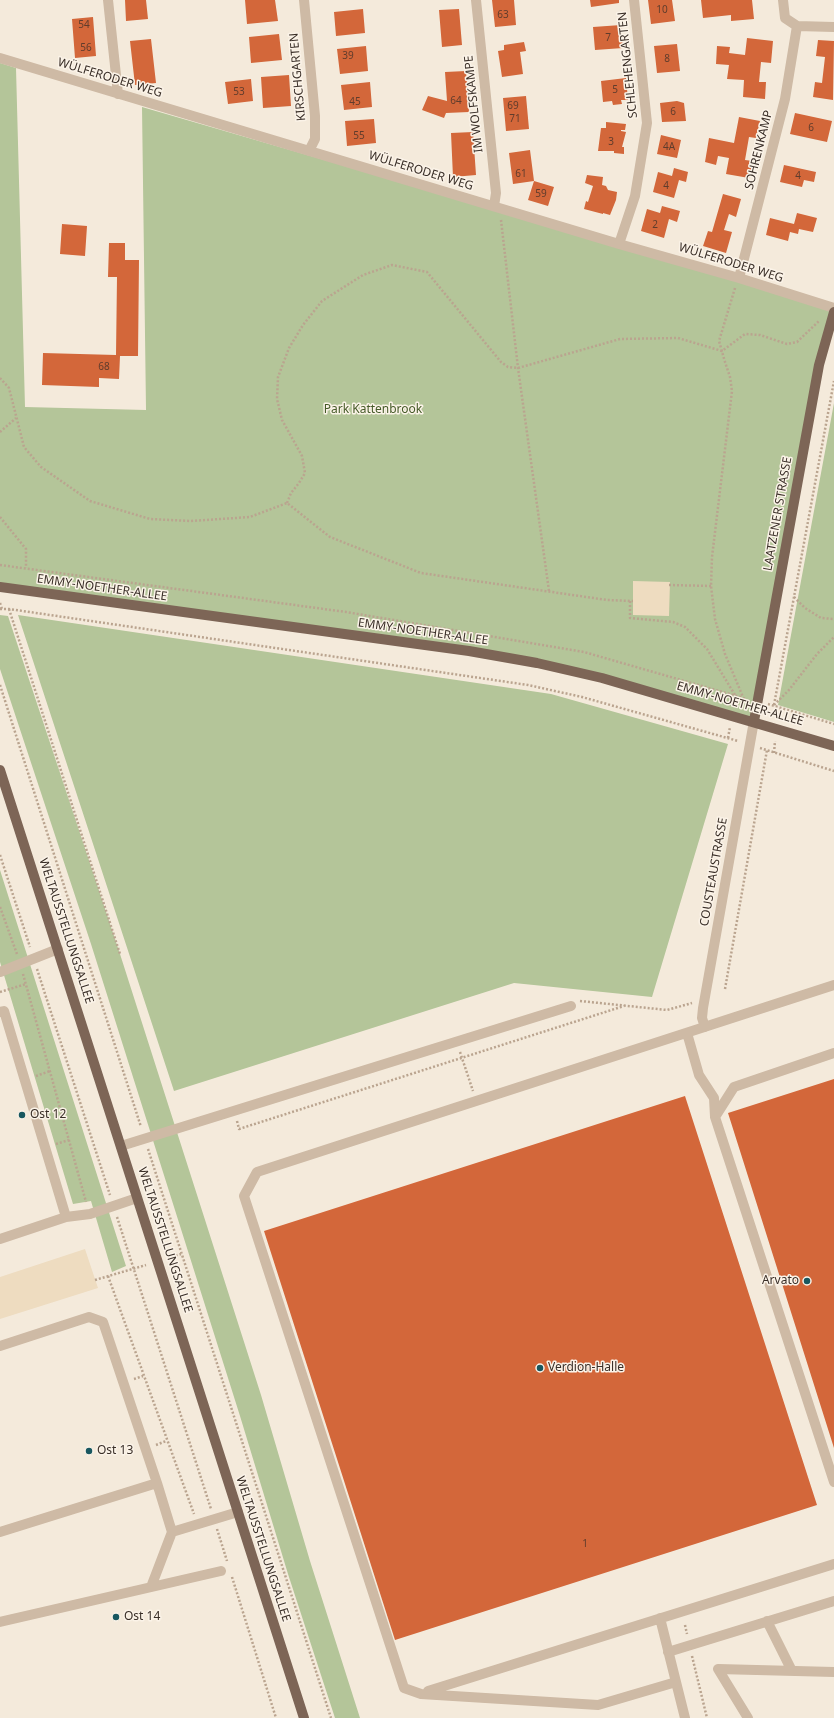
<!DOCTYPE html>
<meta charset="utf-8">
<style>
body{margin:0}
canvas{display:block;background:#f4eadb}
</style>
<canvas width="834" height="1718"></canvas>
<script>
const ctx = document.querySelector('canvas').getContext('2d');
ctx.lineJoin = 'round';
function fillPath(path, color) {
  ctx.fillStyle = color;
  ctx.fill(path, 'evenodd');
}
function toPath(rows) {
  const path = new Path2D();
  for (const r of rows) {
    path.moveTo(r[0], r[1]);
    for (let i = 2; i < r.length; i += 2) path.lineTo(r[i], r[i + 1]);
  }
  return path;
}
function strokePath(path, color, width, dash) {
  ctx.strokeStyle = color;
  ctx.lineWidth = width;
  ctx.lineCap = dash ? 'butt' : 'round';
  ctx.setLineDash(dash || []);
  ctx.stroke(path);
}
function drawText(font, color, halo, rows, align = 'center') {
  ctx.font = font + ' "Noto Sans",sans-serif';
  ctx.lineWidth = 3;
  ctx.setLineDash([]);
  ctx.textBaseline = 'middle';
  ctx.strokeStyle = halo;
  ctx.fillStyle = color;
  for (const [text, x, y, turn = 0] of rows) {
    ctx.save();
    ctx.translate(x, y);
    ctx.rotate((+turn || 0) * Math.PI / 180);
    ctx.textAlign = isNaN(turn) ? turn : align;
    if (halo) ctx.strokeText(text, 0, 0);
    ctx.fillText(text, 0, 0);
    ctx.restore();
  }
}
fillPath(toPath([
 [0,63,16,68,25,407,146,410,142,107,834,308,754,721,537,663,0,587],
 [834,403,834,722,778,705],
 [0,615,8,616,120,954,261,1395,310,1561,360,1718,335,1718,288,1574,240,1416,91,944,0,669],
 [18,615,551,694,728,744,652,997,514,983,174,1091],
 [0,870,126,1266,112,1272,91,1201,73,1204,0,962]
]), '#b4c599');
fillPath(toPath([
 [633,581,670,582,669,616,633,615],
 [85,1249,98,1288,0,1319,0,1277]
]), '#eedcc0');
fillPath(toPath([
 [125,0,146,0,148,19,126,21],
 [245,0,275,0,278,21,247,24],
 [492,0,514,0,516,25,495,27],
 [590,0,619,0,619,3,591,7],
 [648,0,672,0,675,21,651,24],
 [701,0,752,0,754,19,731,21,731,15,703,18],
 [363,9,365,33,336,36,334,12],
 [459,9,462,45,442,47,439,10],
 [93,17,96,56,75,58,72,19],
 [621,25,623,48,595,50,593,27],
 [279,34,282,60,251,63,249,37],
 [747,38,773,41,771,63,761,62,759,82,766,82,765,99,743,97,744,80,727,79,729,65,716,64,717,46,730,47,729,53,745,55],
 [151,39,156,83,135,85,130,41],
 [818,40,834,41,833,100,813,97,815,82,822,83,825,57,816,56],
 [524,42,526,51,520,52,523,74,502,77,498,51,504,50,504,45],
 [677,44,680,71,657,73,654,46],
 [366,46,368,71,340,74,337,49],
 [466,71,469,112,446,113,444,118,422,110,428,96,447,101,445,72],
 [289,75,291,106,263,108,261,77],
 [626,78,628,100,621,100,622,104,613,105,612,101,603,102,601,81],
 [251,79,253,101,228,104,225,82],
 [370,82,372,107,344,110,341,85],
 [526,96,529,129,506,131,503,98],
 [677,101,684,103,686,121,662,122,660,103],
 [795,113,832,121,827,142,790,134],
 [739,117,760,121,756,138,749,137,745,160,753,161,749,178,726,174,729,158,718,156,716,165,705,162,709,138,734,143],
 [374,119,376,143,347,146,345,121],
 [606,122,626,124,625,130,621,130,621,131,626,132,622,147,624,147,624,154,614,153,614,151,598,151,601,128,606,128],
 [473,132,476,175,453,177,451,133],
 [661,135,681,140,677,158,657,154],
 [530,150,534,181,513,184,509,153],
 [784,165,816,172,814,182,804,180,802,187,780,182],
 [674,168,688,172,686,182,679,180,674,198,653,192,658,172,672,176],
 [587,175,603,177,602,185,606,186,608,190,617,192,616,200,610,215,603,213,603,214,584,209,586,201,588,202,593,186,585,183],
 [534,181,554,187,548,206,528,200],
 [723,194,741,199,736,217,729,214,724,230,732,232,726,253,703,246,708,231,712,232],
 [662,206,680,211,677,222,669,219,664,238,641,231,647,209,660,213],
 [797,213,817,218,813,232,799,229,798,234,790,232,788,241,766,235,770,218,794,224],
 [62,224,87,226,85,256,60,254],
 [109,243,125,243,125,260,139,260,138,356,120,356,119,379,99,378,99,387,42,385,43,353,116,355,117,277,108,277],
 [834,1079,834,1448,728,1113],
 [685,1096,817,1505,395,1640,264,1231]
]), '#d3673a');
strokePath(toPath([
 [501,220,518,368,549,591],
 [735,288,719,341,725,362,730,377,732,391,712,557,711,586,715,619,725,654,743,697],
 [0,378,9,388,24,447,41,467,90,501,150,519,191,521,250,517,287,503,330,537,421,573,607,600,633,601],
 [0,432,16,418],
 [287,503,291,493,299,483,305,473,302,456,282,420,277,399,278,377,289,348,303,325,322,301,363,275,392,265,427,272,501,362,508,367,518,368,620,339,678,338,722,351,745,334,760,335,787,344,797,342,819,321],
 [0,517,26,549,26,568],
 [0,565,346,612,584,652,747,699],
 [669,585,711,586],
 [794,597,805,608,821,618,834,619],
 [630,601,630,618,673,622,685,627,707,649,735,695,734,704],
 [0,603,2,609],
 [0,609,9,609,528,685,582,697,738,741],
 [9,609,120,954],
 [0,685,141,1127],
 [768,704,834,724],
 [774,705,834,381],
 [774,705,789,690,817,654,834,637],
 [779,719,781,707],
 [728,738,730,727],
 [760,748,834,771],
 [774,753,775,741],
 [0,855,30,947],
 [0,907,17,954],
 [37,969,110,1195],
 [23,974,86,1202],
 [725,989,767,750],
 [0,992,26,984],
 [580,1001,667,1010,692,1003],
 [460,1052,473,1091],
 [36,1076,50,1071],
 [237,1121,239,1129,624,1006],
 [56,1144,69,1140],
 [148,1149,331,1718],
 [117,1217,211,1509],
 [168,1258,181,1254],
 [108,1276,194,1514],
 [95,1280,146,1265],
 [134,1379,143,1376],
 [156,1445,166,1441],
 [217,1529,227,1561],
 [232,1577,276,1718],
 [685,1625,687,1634],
 [692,1656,707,1718]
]), '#baa48f', 2.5, [2, 2]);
strokePath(toPath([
 [108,0,118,94],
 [304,0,315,116,315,139,309,151],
 [476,0,496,193,494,206],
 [783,0,785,18,797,26,834,27],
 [0,58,619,244,739,278,834,308],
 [619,244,635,196,647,123,634,0],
 [739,278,785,99,797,26],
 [0,972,58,949],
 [0,1012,4,1011,66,1217],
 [705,1027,702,1018,703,1008,754,721],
 [687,1033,699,1075,714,1098,715,1117],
 [834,1053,734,1087,715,1117,834,1482],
 [121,1146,571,1006],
 [0,1239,66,1217,90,1214,137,1198],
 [0,1346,89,1317,103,1322,157,1483],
 [0,1532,157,1483,172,1532,151,1587],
 [172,1532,238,1512],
 [660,1618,685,1718],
 [767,1621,792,1671],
 [0,1622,221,1571],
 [668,1652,834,1601],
 [676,1682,598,1705,421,1694,404,1688,244,1196,257,1172,834,985],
 [428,1691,834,1564],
 [748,1718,718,1669,834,1672]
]), '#cebaa5', 10);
strokePath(toPath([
 [0,587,469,651,537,663,602,678,834,746],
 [754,721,819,365,834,312],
 [0,770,304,1718]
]), '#7d6556', 10);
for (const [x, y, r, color] of [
 [22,1115,4,"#18575f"],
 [807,1281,4,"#18575f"],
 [540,1368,4,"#18575f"],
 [89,1451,4,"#18575f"],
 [116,1617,4,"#18575f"]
]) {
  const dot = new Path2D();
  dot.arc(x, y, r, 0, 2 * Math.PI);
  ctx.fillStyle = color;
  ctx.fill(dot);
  strokePath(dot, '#fbf3e8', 1.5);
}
drawText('10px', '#603c2c', null, [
 ["10",662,10],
 ["63",503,15],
 ["54",84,25],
 ["7",608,38],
 ["56",86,48],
 ["39",348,56],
 ["8",667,59],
 ["5",615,90],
 ["53",239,92],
 ["64",456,101],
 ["45",355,102],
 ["69",513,106],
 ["6",673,112],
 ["71",515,119],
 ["6",811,128],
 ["55",359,136],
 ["3",611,142],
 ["4A",669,147],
 ["61",521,174],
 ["4",798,176],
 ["4",666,186],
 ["59",541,194],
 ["2",655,225],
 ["68",104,367],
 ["1",585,1544]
]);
drawText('12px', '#392e27', '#fbf3e8', [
 ["SCHLEHENGARTEN",628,65,-96],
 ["KIRSCHGARTEN",298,77,-95],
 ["WÜLFERODER WEG",110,78,17],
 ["IM WOLFSKAMPE",474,104,-96],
 ["SOHRENKAMP",759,150,-76],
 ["WÜLFERODER WEG",421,171,17],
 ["WÜLFERODER WEG",731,263,17],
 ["LAATZENER STRASSE",778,514,-80],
 ["EMMY-NOETHER-ALLEE",102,588,8],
 ["EMMY-NOETHER-ALLEE",423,632,8],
 ["EMMY-NOETHER-ALLEE",740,704,16],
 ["COUSTEAUSTRASSE",714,872,-80],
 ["WELTAUSSTELLUNGSALLEE",66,931,72],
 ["WELTAUSSTELLUNGSALLEE",165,1240,72],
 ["WELTAUSSTELLUNGSALLEE",263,1549,72]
]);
drawText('12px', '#455a28', '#fbf3e8', [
 ["Park Kattenbrook",373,410]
]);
drawText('12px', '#392e27', '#fbf3e8', [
 ["Ost 12",30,1115],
 ["Arvato",799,1281,"right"],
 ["Verdion-Halle",548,1368],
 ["Ost 13",97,1451],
 ["Ost 14",124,1617]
], 'left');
</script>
